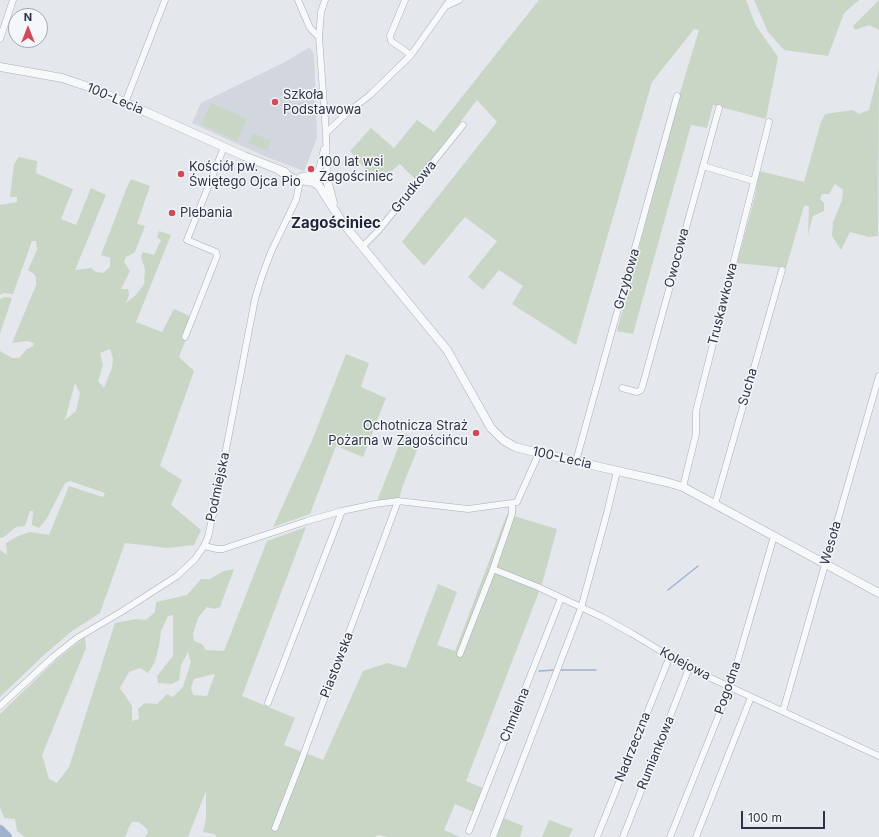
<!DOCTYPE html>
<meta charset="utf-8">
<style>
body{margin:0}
#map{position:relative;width:879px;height:837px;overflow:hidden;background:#e4e7ec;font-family:Inter,sans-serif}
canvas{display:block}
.north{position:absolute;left:8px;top:8px;width:40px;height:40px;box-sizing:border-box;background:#f4f6f9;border:1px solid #a4a8b1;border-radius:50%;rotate:0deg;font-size:11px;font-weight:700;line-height:16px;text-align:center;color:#2b3445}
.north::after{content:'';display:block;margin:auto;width:14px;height:18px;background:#d1495b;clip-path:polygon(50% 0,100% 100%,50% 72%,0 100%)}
.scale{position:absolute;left:741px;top:811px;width:84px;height:18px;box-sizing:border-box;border:2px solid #2b3445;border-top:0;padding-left:5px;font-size:12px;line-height:14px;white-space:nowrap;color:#2b3445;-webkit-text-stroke:3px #f4f6f9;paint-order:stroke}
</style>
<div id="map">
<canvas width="879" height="837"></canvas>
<div class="north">N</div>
<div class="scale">100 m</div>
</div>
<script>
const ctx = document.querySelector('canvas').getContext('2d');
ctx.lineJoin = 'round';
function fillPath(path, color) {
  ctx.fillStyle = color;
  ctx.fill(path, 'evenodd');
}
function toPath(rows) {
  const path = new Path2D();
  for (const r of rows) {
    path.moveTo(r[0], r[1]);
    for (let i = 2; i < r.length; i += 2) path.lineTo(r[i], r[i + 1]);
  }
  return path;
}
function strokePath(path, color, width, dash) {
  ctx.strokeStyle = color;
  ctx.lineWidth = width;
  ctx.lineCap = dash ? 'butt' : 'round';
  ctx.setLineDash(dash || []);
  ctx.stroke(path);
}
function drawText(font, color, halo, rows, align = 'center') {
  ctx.font = font + ' Inter,sans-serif';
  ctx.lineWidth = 3;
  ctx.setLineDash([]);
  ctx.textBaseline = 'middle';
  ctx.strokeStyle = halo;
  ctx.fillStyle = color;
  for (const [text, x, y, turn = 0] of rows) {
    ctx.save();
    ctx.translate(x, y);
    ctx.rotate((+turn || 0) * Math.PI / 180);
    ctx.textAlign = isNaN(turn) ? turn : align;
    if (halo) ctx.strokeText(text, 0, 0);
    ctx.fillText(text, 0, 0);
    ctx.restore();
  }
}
fillPath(toPath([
 [310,47,314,55,317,138,304,171,264,156,192,123,201,103,285,62]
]), '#d2d6de');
fillPath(toPath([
 [539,0,746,0,756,26,778,57,766,119,713,105,707,128,691,125,633,334,617,331,679,96,699,30,694,29,652,82,576,345,512,304,523,286,499,270,483,290,468,277,497,241,465,217,424,266,402,242,497,122,477,100,416,180,400,164,377,183,350,151,371,128,394,148,417,120,434,132],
 [754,0,859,0,844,13,828,56,784,50,768,32],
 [879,0,879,30,869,25,855,30,853,26],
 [879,70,878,236,869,237,850,232,841,250,832,236,833,222,842,200,843,190,835,184,829,194,822,194,820,199,824,203,824,211,813,216,808,235,809,206,804,206,786,268,737,263,755,196,759,171,804,182,821,122,825,114,853,110,859,114,869,110],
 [211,103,247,119,237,141,201,124],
 [253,133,271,141,267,151,249,143],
 [19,157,37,161,36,173,73,189,61,219,76,225,91,188,106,195,75,270,91,268,96,272,103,273,110,267,110,258,101,255,127,187,131,179,150,186,137,224,145,226,135,252,126,257,124,262,130,271,121,289,128,289,129,295,126,303,136,295,144,284,145,269,141,257,143,252,154,255,161,240,157,237,159,231,171,235,136,322,162,332,174,309,194,318,179,357,194,371,160,466,182,480,171,505,201,530,194,545,168,548,125,543,100,613,72,631,45,654,0,697,0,550,7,555,6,543,18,536,30,532,49,535,69,486,103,497,105,493,70,481,65,483,47,518,39,528,32,525,33,511,30,511,25,526,16,527,4,537,0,538,0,351,12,358,19,358,26,350,33,346,34,343,27,341,12,343,36,285,36,278,34,274,28,270,37,250,36,241,32,241,13,294,4,293,0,295,0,205,17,202,17,197,10,197,14,164],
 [110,349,113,359,112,368,104,388,98,381,103,365,100,353],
 [75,383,80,393,76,411,65,420],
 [5,297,12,298,0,334,0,299],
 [346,354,369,363,361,387,386,398,363,457,336,446,310,514,273,527,311,443],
 [404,433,421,440,403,485,399,499,377,501],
 [507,514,557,529,542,584,466,781,483,788,474,812,455,804,444,830,460,837,388,837,378,835,375,837,216,837,215,834,203,832,206,819,206,791,188,837,145,837,148,833,147,829,139,822,132,822,129,827,125,837,25,837,17,831,15,819,4,818,0,807,0,714,55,661,85,637,86,648,42,755,49,779,57,783,69,767,115,623,136,619,146,620,155,612,156,602,187,595,201,579,210,579,224,571,234,569,220,607,214,609,207,607,198,618,193,634,194,641,202,644,206,650,224,651,267,541,306,527,242,696,295,718,284,745,323,760,363,671,387,663,406,668,438,584,457,592,437,645,455,651],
 [173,615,173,656,157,676,158,683,172,684,179,680,181,665,188,652,191,662,183,687,173,697,167,694,157,704,145,703,138,709,139,719,132,721,132,706,120,688,129,672,140,668,148,673,155,662,159,646,161,631,168,616],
 [215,674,207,696,193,695,191,688,194,679],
 [501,817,523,826,520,837,494,837],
 [549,820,573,829,569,837,542,837]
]), '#c9d6c5');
strokePath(toPath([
 [668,590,698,566],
 [559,670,596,670],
 [539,671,555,670]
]), '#9fb4cc', 1.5);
strokePath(toPath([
 [0,830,7,837]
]), '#9fb4cc', 10);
const minor = toPath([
 [298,0,310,28,319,37],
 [325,0,321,12,319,37,326,133,327,177],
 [405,0,390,36,391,41,411,55],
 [446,6,459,0],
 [0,39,13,0],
 [125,103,165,0],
 [326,133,347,113,370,95,411,55,450,0],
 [703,166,754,181],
 [318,174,324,149],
 [363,246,379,230,463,125],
 [185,337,217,256,216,252,187,240,224,147],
 [622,388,637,392,641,390,643,384,719,108],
 [576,461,677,96],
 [683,487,696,434,696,411,769,122],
 [715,504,782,270],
 [204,546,217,549,223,549,307,521,342,511,375,504,398,501,468,509,512,503,517,502,539,453],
 [493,569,538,587,602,617,631,633,689,668,879,756],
 [460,654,493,569,512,514,512,503],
 [268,703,342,511],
 [0,706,53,657,77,638,121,612,177,576,195,559,204,546,208,537,217,496,255,299,262,276,271,252,296,200,301,177],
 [783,711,879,376],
 [275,828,301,761,398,501],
 [469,831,561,598],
 [493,837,581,608,607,513,617,471],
 [597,837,670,656],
 [623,837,689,668],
 [670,837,730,687,774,536],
 [696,837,751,697]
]);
const tertiary = toPath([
 [0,67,62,78,95,89,244,156,285,172],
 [280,171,294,179,313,182,319,186,342,222,447,350,491,428,503,440,515,447,539,453,666,482,683,487,879,593],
 [302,177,317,175],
 [315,180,318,174,323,173,326,176,333,203]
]);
strokePath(minor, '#a9aeb7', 7);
strokePath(tertiary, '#a9aeb7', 9);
strokePath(minor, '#f7f8fa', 6);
strokePath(tertiary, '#f7f8fa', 8);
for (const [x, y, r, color] of [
 [275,102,4,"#d1495b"],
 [311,169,4,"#d1495b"],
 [181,174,4,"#d1495b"],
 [172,213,4,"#d1495b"],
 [476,433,4,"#d1495b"]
]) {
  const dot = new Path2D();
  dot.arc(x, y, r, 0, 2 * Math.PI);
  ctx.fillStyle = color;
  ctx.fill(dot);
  strokePath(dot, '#f4f6f9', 1.5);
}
drawText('13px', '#2b3445', '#f4f6f9', [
 ["Szkoła",283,95],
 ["Podstawowa",283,110],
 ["100 lat wsi",319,162],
 ["Zagościniec",319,177],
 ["Kościół pw.",189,167],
 ["Świętego Ojca Pio",189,182],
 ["Plebania",180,213],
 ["Ochotnicza Straż",468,426,"right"],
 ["Pożarna w Zagościńcu",468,441,"right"]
], 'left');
drawText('13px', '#2b3445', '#f4f6f9', [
 ["100-Lecia",115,99,23],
 ["Grudkowa",414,187,-51],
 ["Owocowa",677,258,-75],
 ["Grzybowa",627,279,-74],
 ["Truskawkowa",723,304,-76],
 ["Sucha",748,387,-74],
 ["100-Lecia",562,458,13],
 ["Podmiejska",218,487,-78],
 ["Wesoła",831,543,-74],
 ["Kolejowa",685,664,28],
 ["Piastowska",337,665,-69],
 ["Pogodna",728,688,-71],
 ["Chmielna",515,715,-68],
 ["Nadrzeczna",633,747,-68],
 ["Rumiankowa",656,753,-68]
]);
drawText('bold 15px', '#1d2536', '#f4f6f9', [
 ["Zagościniec",336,223]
]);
</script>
